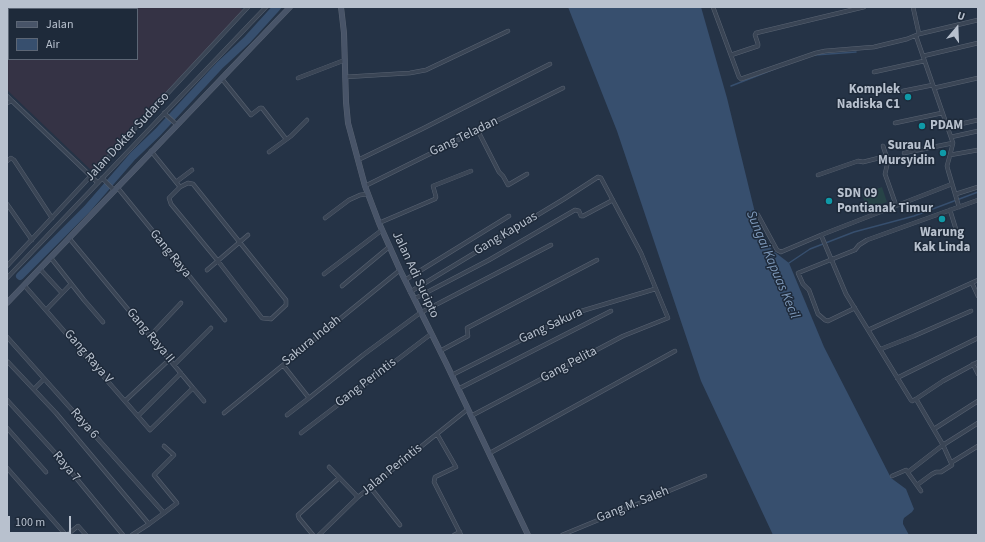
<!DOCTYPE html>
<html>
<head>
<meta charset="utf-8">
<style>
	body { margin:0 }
	#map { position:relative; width:985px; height:542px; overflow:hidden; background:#253346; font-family:"Source Sans 3",sans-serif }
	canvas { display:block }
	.frame { position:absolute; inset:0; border:8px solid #b8c1ce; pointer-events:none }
	.legend { position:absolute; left:8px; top:8px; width:130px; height:52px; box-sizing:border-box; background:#1e2a3a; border:1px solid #5c6675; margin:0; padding:5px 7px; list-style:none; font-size:12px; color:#b8c1ce }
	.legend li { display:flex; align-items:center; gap:8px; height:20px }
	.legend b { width:20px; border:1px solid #5c6675 }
	.north { position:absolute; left:937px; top:8px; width:40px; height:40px; -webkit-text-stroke:3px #1e2a3a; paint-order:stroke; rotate:19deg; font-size:11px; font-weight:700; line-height:16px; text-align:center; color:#b8c1ce }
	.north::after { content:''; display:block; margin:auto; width:14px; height:18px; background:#b8c1ce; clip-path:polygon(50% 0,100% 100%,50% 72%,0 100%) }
	.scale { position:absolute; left:8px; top:516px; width:63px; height:18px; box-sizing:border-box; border:2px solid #b8c1ce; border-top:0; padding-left:5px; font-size:12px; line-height:14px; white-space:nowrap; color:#b8c1ce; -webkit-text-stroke:3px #1e2a3a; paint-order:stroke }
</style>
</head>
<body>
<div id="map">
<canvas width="985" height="542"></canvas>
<div class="frame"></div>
<ul class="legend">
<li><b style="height:5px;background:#485468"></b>Jalan</li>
<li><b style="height:11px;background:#374f6e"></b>Air</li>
</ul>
<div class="north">U</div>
<div class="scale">100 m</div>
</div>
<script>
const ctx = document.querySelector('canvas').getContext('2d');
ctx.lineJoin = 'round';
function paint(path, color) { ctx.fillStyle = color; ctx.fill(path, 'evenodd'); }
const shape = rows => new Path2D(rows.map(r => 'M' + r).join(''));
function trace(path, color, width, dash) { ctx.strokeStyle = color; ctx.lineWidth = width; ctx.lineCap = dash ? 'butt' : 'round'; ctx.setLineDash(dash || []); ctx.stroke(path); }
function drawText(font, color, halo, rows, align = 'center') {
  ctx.font = font + ' "Source Sans 3",sans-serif'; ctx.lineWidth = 3; ctx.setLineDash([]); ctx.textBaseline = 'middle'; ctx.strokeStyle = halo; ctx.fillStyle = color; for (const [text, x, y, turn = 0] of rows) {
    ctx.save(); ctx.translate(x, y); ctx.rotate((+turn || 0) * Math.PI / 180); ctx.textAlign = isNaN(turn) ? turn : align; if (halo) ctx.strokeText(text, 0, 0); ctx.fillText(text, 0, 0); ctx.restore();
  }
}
const medical = shape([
	[7,7,239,7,243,10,92,171,7,90],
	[9,9,137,9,137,59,9,59]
]);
const green = shape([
	[882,187,887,202,867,209,862,194]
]);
const water = shape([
	[568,7,701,7,727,98,758,225,772,250,789,263,824,347,891,478,906,489,914,509,912,512,904,518,903,521,903,524,909,535,773,535,701,381,617,131]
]);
const stream = shape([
	[815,55,856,52],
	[731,86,777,68],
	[789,263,810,249,854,232,914,216,978,192]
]);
const river = shape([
	[20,276,87,209,133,156,158,132,220,65,247,40,277,7]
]);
const street = shape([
	[713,7,739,77,741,79,816,53,825,51,874,47,907,39,919,34],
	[913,7,919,34,978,20],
	[916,36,953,143,950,155,978,150],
	[731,55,758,46,758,44,755,35,756,33,864,7],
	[923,56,978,43],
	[874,72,924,61],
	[345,77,410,73,426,70,508,31],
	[298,78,345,60],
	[222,79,251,115,260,108,262,108,286,139],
	[934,88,978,78],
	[903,91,933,85],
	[7,96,12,101],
	[7,103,12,101,98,183],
	[164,113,177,125],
	[895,123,942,113],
	[947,127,978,120],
	[478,131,499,172,503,176,508,185,527,174],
	[951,137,978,131],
	[883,146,888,161,885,174,896,205],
	[151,151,180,187,188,183,193,184,286,300,286,305,271,319,262,318,218,261,171,204,169,198,180,187],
	[269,152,291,136,307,120],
	[904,153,953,143],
	[950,155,947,166,948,170,959,207],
	[358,160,422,129,550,64],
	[7,161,11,158,14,160,52,218],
	[818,175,858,161,863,162,887,156],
	[102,178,114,190],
	[176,182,192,170],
	[365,186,563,88],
	[117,187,225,320],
	[956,194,978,187],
	[7,204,32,240],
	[950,210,958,236],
	[758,215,777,250,781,252,821,235,952,184],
	[325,218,349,200,360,195,368,194],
	[379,223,435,199,436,197,433,186,471,171],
	[821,235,846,294,911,400,912,401,916,399,943,381,978,362],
	[51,258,84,300,103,322],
	[7,266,248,7],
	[40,269,62,293],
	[207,270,248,235],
	[324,274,382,230],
	[7,278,266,7],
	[405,280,509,216],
	[972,283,978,296],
	[24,285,150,430,193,388,69,238],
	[342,286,389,247],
	[410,292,564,199,598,177,601,178,641,253,668,318,623,336,471,416],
	[414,299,489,260,575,210,579,211,581,216,583,216,613,200],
	[855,308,828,321,825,320,818,314,809,290,803,284,798,273,855,250,859,245,867,240,978,200],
	[46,310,71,284],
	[868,330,978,280],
	[150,336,181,303],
	[7,337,164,513,149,524],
	[881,349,914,336,971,311],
	[440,351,468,336,467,328,597,260],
	[8,362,56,413,149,524,132,535],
	[973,364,978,374],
	[174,365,211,328],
	[283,365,309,398,363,355,420,313,551,245],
	[452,375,575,313,655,289],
	[897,378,978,338],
	[193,388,204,401],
	[34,389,44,379],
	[458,389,611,311],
	[916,399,943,445,952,465,941,472,936,472,932,474,917,485],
	[7,400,58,456,123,535],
	[126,400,170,359],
	[224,413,400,270],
	[139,415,181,373],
	[287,415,309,398],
	[7,428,46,472],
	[934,429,978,401],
	[301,433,431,334],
	[437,434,456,467,435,477,434,482,461,535],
	[490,453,675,351],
	[952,462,978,446],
	[329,467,358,497],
	[7,468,66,535],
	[908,472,943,445,978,423],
	[892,476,906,470,921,491],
	[370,487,400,525],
	[164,513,177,503,154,475,174,455,164,446],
	[7,534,8,535],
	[67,535,78,526,86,535],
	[313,535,299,518,298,515,339,478],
	[319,535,358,497,468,409],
	[454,535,460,532],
	[562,535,705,476]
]);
const secondary = shape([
	[341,7,344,33,346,102,348,123,365,186,379,223,400,270,446,363,528,535],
	[7,303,290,7]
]);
const markers = [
	[908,97,4,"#0f9aa8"],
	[922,126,4,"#0f9aa8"],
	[943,153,4,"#0f9aa8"],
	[829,201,4,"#0f9aa8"],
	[942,219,4,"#0f9aa8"]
];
const poiNames = [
	["Komplek",900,90],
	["Nadiska C1",900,105],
	["PDAM",930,126,"left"],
	["Surau Al",935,146],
	["Mursyidin",935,161],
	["SDN 09",837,194,"left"],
	["Pontianak Timur",837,209,"left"],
	["Warung",942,233,"center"],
	["Kak Linda",942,248,"center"]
];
const streetNames = [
	["Jalan Dokter Sudarso",128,137,-47],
	["Gang Teladan",464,137,-26],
	["Gang Kapuas",506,234,-31],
	["Gang Raya",170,254,51],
	["Jalan Adi Sucipto",415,275,65],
	["Gang Sakura",551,326,-25],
	["Gang Raya II",150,336,50],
	["Sakura Indah",312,341,-39],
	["Gang Raya V",88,357,49],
	["Gang Pelita",569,365,-28],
	["Gang Perintis",366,383,-37],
	["Raya 6",84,424,49],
	["Raya 7",66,467,50],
	["Jalan Perintis",392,470,-39],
	["Gang M. Saleh",633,505,-22]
];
const waterNames = [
	["Sungai Kapuas Kecil",772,265,67]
];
paint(medical, '#353345');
paint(green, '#274347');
paint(water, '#374f6e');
trace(stream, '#374f6e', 1.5);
trace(river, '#374f6e', 8);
trace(street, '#596372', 4.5);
trace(secondary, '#596372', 6);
trace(street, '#3a4555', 3.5);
trace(secondary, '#485468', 5);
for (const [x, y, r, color] of markers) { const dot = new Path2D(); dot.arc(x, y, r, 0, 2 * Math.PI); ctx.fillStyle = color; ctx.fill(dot); trace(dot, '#1e2a3a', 1.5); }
drawText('bold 13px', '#b8c1ce', '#1e2a3a', poiNames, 'right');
drawText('13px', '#b8c1ce', '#1e2a3a', streetNames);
drawText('italic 14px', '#7c97b8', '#1e2a3a', waterNames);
</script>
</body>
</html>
